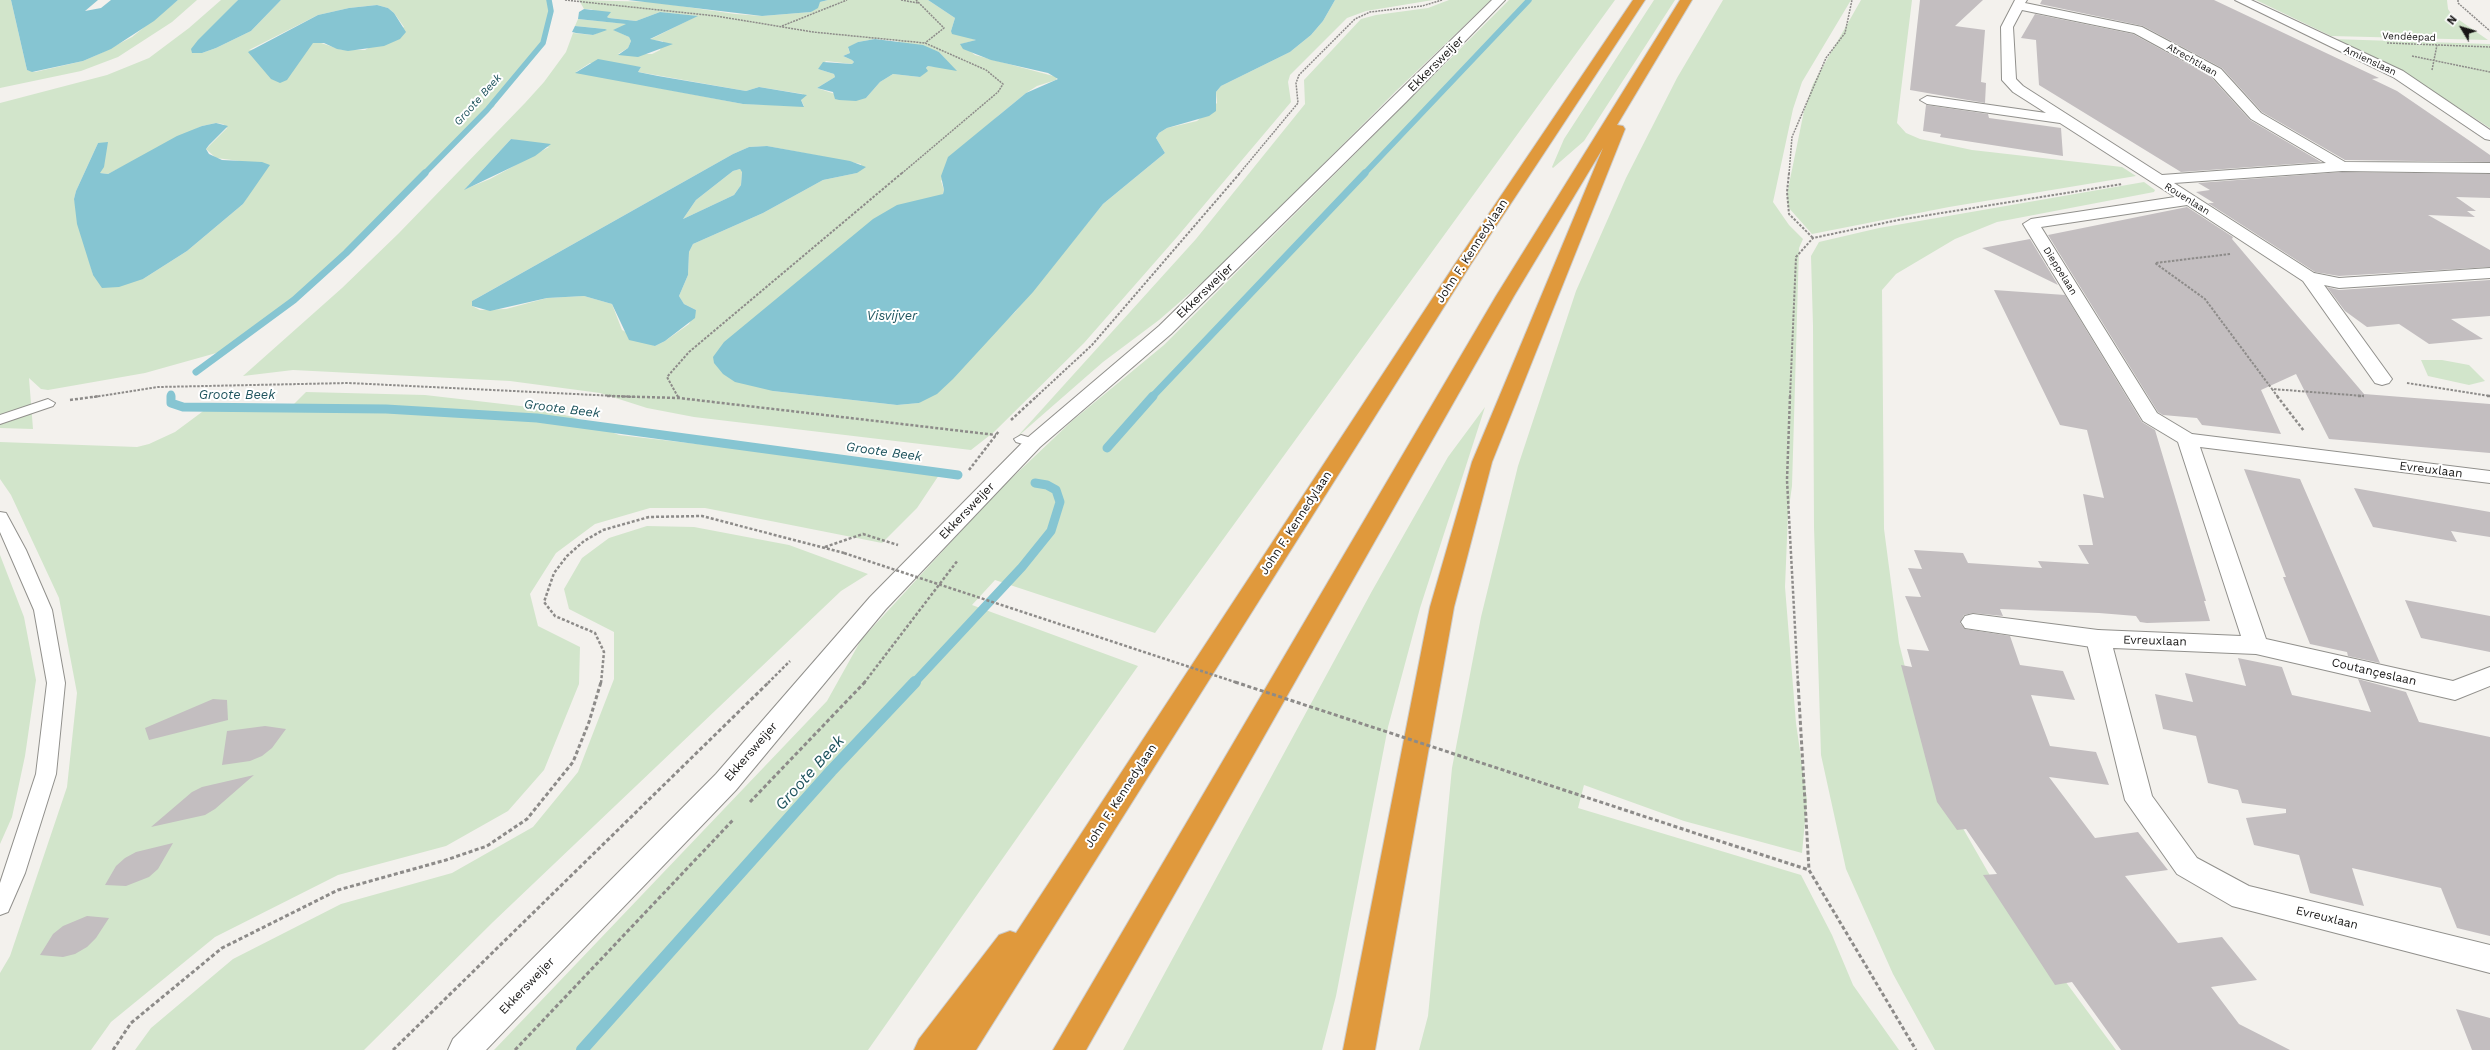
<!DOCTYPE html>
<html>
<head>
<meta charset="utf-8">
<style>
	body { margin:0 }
	#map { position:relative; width:2490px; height:1050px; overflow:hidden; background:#f3f1ed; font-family:"Work Sans",sans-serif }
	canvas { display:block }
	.north { position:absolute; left:2442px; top:8px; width:40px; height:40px; -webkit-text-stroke:3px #fff; paint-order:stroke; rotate:308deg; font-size:11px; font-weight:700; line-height:16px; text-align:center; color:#181716 }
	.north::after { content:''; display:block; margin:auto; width:14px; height:18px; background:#181716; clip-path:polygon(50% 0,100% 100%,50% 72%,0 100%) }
</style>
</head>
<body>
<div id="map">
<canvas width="2490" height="1050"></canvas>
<div class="north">N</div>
</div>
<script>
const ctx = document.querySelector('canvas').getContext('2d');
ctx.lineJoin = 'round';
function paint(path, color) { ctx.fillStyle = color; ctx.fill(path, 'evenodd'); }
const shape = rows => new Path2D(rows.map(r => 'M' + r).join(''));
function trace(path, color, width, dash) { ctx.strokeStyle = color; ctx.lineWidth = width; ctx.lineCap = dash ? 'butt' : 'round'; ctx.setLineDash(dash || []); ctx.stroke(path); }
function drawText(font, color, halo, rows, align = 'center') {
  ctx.font = font + ' "Work Sans",sans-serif'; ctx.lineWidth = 4; ctx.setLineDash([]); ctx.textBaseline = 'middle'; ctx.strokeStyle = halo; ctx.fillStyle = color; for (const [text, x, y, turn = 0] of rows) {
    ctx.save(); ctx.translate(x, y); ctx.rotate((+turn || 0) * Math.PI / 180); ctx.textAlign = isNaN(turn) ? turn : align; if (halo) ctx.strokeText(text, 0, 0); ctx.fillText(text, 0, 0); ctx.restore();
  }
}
const green = shape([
	[0,0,11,0,27,70,35,72,83,61,99,54,132,37,178,0,197,0,172,22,118,57,81,71,0,88],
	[221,0,238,0,192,53,202,53,216,48,251,31,281,0,549,0,551,11,543,43,527,66,496,100,494,107,487,110,346,253,294,300,259,328,227,350,145,373,48,390,41,389,29,378,33,429,0,428,0,103,107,75,149,58,189,28],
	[377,5,388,8,394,13,404,27,365,50,342,50,318,42,249,50,318,15,349,8],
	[216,123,223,124,227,128,206,149,216,158,240,161,252,189,243,204,187,251,143,279,93,275,74,199,76,191,98,143,100,173,108,174,202,126],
	[579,0,653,2,735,14,762,16,811,12,820,2,828,0,928,0,955,18,951,31,976,40,961,44,975,55,1057,77,1056,80,1037,86,1026,93,998,116,941,181,944,190,943,194,934,198,773,391,897,405,919,403,1015,312,1103,204,1165,153,1156,138,1159,133,1167,128,1197,121,1217,103,1216,92,1221,86,1290,52,1311,35,1323,21,1335,0,1433,0,1366,11,1347,18,1290,75,1288,82,1291,102,1177,237,1084,343,994,432,971,450,694,417,647,408,600,393,510,381,293,370,243,376,342,288,398,234,525,103,544,82,566,52,573,33,593,35,605,29,575,26,578,19,628,24,614,30,629,37,631,41,628,48,618,54,652,54,660,50,663,41,649,40,697,16,660,12,636,21,609,18,591,9,584,9],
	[875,39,892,40,939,52,946,60,936,67,928,66,920,77,893,74,880,82,866,98,835,94,817,88,835,77,834,74,818,69,826,61,852,64,854,62,852,60,843,56,850,53,848,48,858,42],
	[590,63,641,67,638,72,644,73,746,91,759,87,803,94,801,100,804,106,743,104,576,72],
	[511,139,549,147,490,179,465,189],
	[767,146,861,164,857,173,823,180,763,213,693,244,689,252,688,275,679,296,684,304,696,310,689,324,665,341,655,346,622,330,612,304,584,296,547,298,506,309,480,310,472,306,472,301,733,154,749,147],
	[1449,0,1491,0,1396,91,1228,260,1159,320,1103,362,1016,438,1196,239,1305,104,1304,80,1361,19,1376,15,1428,8],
	[1509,0,1615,0,1155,633,995,580,972,605,1138,666,868,1050,494,1050,827,701,861,640,997,492,1072,421,1164,345],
	[1654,0,1675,0,1584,141,1553,168,1552,167,1564,139],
	[1723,0,1851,0,1802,82,1793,109,1773,202,1789,225,1803,239,1799,248,1792,486,1788,514,1785,587,1796,723,1807,800,1802,853,1684,821,1584,785,1578,808,1801,875,1832,935,1853,985,1899,1050,1419,1050,1428,1016,1452,768,1481,617,1518,466,1576,291,1626,178,1677,78],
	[1861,0,1912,0,1897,123,1906,133,1920,139,1972,150,2122,167,2136,176,1949,207,1812,234,1788,207,1787,194,1804,111,1813,84],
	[2256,0,2447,0,2448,9,2452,15,2488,40,2331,36],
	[2331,39,2490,44,2490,128,2411,77],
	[740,169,742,171,741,185,734,195,683,219,696,200,733,171],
	[2144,182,2155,190,2154,192,1997,222,1955,239,1896,274,1882,290,1884,529,1899,643,1918,719,1949,804,2000,893,2116,1050,1935,1050,1893,974,1846,869,1821,755,1814,527,1813,326,1811,256,1819,242,1879,228],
	[2421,360,2442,360,2469,365,2485,381,2469,385,2428,376],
	[306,392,425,395,529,407,573,417,619,435,941,472,917,508,882,543,705,508,650,508,595,524,556,553,530,594,538,626,580,647,579,684,544,770,508,811,446,846,338,875,215,937,111,1022,91,1050,0,1050,0,973,10,956,67,787,77,693,59,598,11,495,0,479,0,442,137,447,149,444,175,432,206,409,286,412],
	[1485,407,1420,608,1388,727,1336,996,1322,1050,1123,1050,1372,591,1448,457],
	[647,526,694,527,789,545,868,574,841,591,493,922,364,1050,135,1050,151,1028,233,959,341,904,452,873,533,827,578,772,614,679,614,632,569,609,564,589,582,558,609,538],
	[0,555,24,617,36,680,25,756,12,817,0,844]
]);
const water = shape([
	[11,0,98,0,85,11,101,8,111,0,178,0,154,21,111,49,83,61,32,72,27,70],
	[238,0,281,0,251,31,216,48,202,53,192,53,191,49,198,40],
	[628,0,828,0,820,2,818,8,811,12,762,16],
	[928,0,1335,0,1323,21,1311,35,1290,52,1221,86,1216,92,1216,111,1209,116,1167,128,1159,133,1156,138,1165,153,1103,204,1033,292,953,379,937,394,919,403,897,405,773,391,735,382,723,374,714,363,713,357,724,342,873,219,897,205,943,194,944,190,941,176,948,157,1026,93,1058,79,1048,73,991,60,963,49,960,44,976,40,952,34,951,31,955,18],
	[377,5,388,8,394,13,406,32,400,39,384,46,348,51,337,49,324,43,313,43,287,80,280,83,271,79,248,52,318,15,349,8],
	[584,9,611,12,607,17,609,18,636,21,660,12,698,16,650,39,673,44,638,57,618,55,628,48,631,41,629,37,613,30,626,24,578,19,579,12],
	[575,26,605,29,607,30,593,35,576,33,572,32],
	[875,39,923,45,939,52,957,71,928,66,926,68,928,71,920,77,893,74,880,82,866,98,856,101,839,100,835,99,833,92,817,88,835,77,834,74,818,69,823,62,852,64,854,62,852,60,843,56,850,53,848,47,858,42],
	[598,59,641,67,638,72,658,76,746,91,759,87,807,95,801,100,804,107,743,104,575,73],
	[216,123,228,126,209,145,206,149,209,154,222,160,262,162,270,165,243,204,187,251,143,279,119,287,102,288,93,275,77,224,74,199,76,191,98,143,108,142,104,167,100,173,108,174,177,136,202,126],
	[511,139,551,144,535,156,464,190],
	[767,146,850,161,866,167,857,173,823,180,763,213,693,244,689,252,688,275,679,296,684,304,696,310,695,318,665,341,655,346,629,340,612,304,584,296,547,298,490,311,472,306,472,301,481,296,733,154,749,147],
	[740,169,742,172,741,185,734,195,683,219,696,200,733,171]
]);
const streamFar3 = shape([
	[424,174,487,110,543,43,551,11,549,0],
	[1364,174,1529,0]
]);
const streamFar2 = shape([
	[196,372,294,300,346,253,425,173],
	[171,394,171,397],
	[1152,397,1365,173]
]);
const streamFar1 = shape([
	[171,396,171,403,183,407,386,409,537,418,958,475],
	[1107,448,1153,396],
	[914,683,1022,567,1051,531,1060,502,1056,490,1047,485,1035,483]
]);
const stream = shape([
	[582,1050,831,771,915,682]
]);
const building = shape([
	[1920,0,1983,0,1955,26,1985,30,1981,82,1986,83,1985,103,1910,90],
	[2042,0,2214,0,2379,78,2372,79,2397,91,2467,139,2490,155,2490,162,2345,160,2262,112,2222,68,2143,26,2040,4],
	[2035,14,2133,34,2210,76,2250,120,2321,162,2181,172,2039,85,2036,40,2021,38],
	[1926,105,1988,114,1989,118,2061,128,2063,156,1940,137,1941,134,1923,131],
	[2342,172,2490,174,2490,198,2456,197,2476,211,2467,211,2475,217,2428,215,2490,250,2490,267,2339,276,2315,272,2208,203,2214,203,2196,192,2210,190,2198,183],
	[2187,207,2233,237,2232,239,2364,394,2490,404,2490,453,2329,439,2296,374,2261,390,2281,434,2202,425,2197,418,2163,415,2158,412,2048,235],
	[2030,239,2058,285,1982,248],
	[2490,280,2490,316,2451,319,2483,339,2429,344,2399,324,2367,327,2345,311,2327,287,2339,290],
	[1994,290,2065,295,2142,422,2155,430,2206,601,2204,601,2210,621,2147,623,2140,622,2136,616,2099,613,2000,609,2003,616,1973,613,1964,615,1960,623,1965,629,2010,636,2020,665,2063,671,2075,700,2031,695,2050,746,2096,752,2109,785,2049,777,2095,838,2138,832,2168,870,2125,876,2178,943,2222,937,2257,980,2211,987,2239,1024,2290,1050,2121,1050,2072,982,2055,985,1983,875,1997,874,1966,829,1957,830,1937,802,1901,665,1912,667,1907,649,1929,651,1905,596,1921,597,1908,568,1922,569,1914,550,1963,553,1968,563,2042,568,2038,561,2089,564,2078,545,2093,545,2083,494,2104,498,2087,430,2060,425],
	[2244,469,2300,479,2380,663,2348,656,2347,652,2310,644,2283,577,2286,577],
	[2354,488,2490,512,2490,537,2451,531,2457,542,2373,527],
	[2405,600,2490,616,2490,652,2421,638],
	[2238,658,2282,667,2292,695,2371,712,2358,679,2406,692,2419,722,2490,737,2490,936,2457,928,2441,888,2352,868,2364,906,2310,893,2299,855,2254,845,2246,818,2286,813,2286,809,2242,803,2238,790,2208,783,2196,736,2163,729,2155,694,2193,702,2185,673,2246,686],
	[213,699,227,700,228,720,149,740,145,728],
	[265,726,286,729,272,748,262,756,250,761,222,765,227,731],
	[254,775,215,809,205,815,151,827,192,792,202,787],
	[173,843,158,869,149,877,126,886,105,885,116,866,125,858,136,852],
	[87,916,109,918,96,938,87,947,75,954,63,957,40,955,53,934,63,926],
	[2456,1009,2490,1018,2490,1050,2472,1050]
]);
const pathFar3 = shape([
	[565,0,716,16,813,32,925,43,986,70,1003,84,998,92,901,174],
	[901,0,918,3],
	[916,0,944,28,925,43],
	[2458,0,2458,3,2490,31],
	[782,26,847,0],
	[2387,43,2490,47],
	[2412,56,2490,72],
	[2432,70,2437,45],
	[1239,174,1298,103,1296,83,1299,75,1355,19,1370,12,1422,6,1442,0],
	[1789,174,1792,137,1826,58,1845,33,1852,0]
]);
const pathFar2 = shape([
	[1789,173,1787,192,1789,214,1813,238],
	[2230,254,2155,263,2205,299,2272,389],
	[2407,383,2490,396],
	[94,397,158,387,349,383,636,397],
	[678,397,667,377,689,352,902,173],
	[1036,397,1092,345,1240,173],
	[1790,397,1796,257,1813,238,1898,220,2122,184],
	[2278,397,2272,389,2364,396]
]);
const pathFar1 = shape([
	[607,396,679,398,996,435],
	[678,396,679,398],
	[1790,396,1787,480,1798,683],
	[2277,396,2304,431],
	[2358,396,2364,396],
	[2487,396,2490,396],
	[70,400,100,396],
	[1011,420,1037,396],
	[969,470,999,431],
	[825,547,863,534,898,545],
	[601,683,604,652,595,633,555,616,544,602,554,573,567,556,584,541,603,530,649,517,702,516,844,553],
	[768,683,790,661],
	[864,683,958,560]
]);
const path = shape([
	[1798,682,1809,870,1916,1050],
	[750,802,865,682],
	[1704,836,1809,870],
	[113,1050,131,1023,222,948,338,890,446,860,487,846,527,819,573,762,589,722,601,682],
	[393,1050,769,682],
	[515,1050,733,820]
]);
const service = shape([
	[48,399,55,403,53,406,0,424,0,415,48,399],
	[1021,435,1038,440,1040,443,1033,447,1016,442,1014,439,1021,435],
	[0,512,6,513,26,550,52,610,65,683,56,774,25,873,8,912,0,915,0,883,36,774,47,683,34,610,0,532,0,512]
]);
const pedestrian = shape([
	[1973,614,2098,630,2107,633,2110,639,2107,645,2098,648,1965,628,1961,622,1965,616,1973,614]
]);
const minor = shape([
	[1492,0,1505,0,1406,102,1171,334,1040,447,886,609,736,790,486,1050,448,1050,453,1039,716,774,870,597,1026,439,1159,326,1492,0],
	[2015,0,2027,0,2025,3,2142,27,2221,69,2261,113,2345,162,2490,163,2490,173,2342,171,2174,183,2314,273,2339,278,2490,268,2490,278,2339,288,2324,285,2392,379,2389,383,2382,385,2375,383,2303,281,2187,205,2041,227,2157,413,2192,434,2490,471,2490,483,2200,447,2266,639,2453,681,2490,667,2490,686,2455,700,2256,654,2113,648,2152,796,2197,858,2249,886,2490,945,2490,973,2232,906,2177,874,2125,800,2086,639,2089,633,2098,630,2241,636,2178,442,2143,421,2023,224,2031,219,2175,197,2060,123,1927,104,1920,100,1927,96,2046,113,2013,92,2002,80,2001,27,2015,0],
	[2022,10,2134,33,2211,75,2251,119,2326,163,2162,175,2023,86,2016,79,2013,27,2022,10],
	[2235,0,2251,0,2403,71,2490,130,2490,140,2485,139,2393,77,2235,0]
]);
const motorway = shape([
	[1633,0,1645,0,1471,264,976,1050,914,1050,919,1039,999,935,1010,931,1016,933,1455,264,1633,0],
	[1680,0,1692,0,1617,125,1623,126,1625,129,1492,462,1454,607,1375,1050,1343,1050,1430,607,1472,462,1603,148,1514,296,1086,1050,1053,1050,1496,296,1680,0]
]);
const pathBridgeFar1 = shape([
	[844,553,1238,683]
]);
const pathBridge = shape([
	[1235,682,1704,836]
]);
const farStreetnames = [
	["Vendéepad",2409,37,2],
	["Atrechtlaan",2192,60,30],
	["Amienslaan",2370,61,25],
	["Rouenlaan",2187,199,32],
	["Dieppelaan",2060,271,58]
];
const farWaternames = [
	["Groote Beek",478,100,-48]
];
const streetNames = [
	["Ekkersweijer",1436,64,-45],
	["John F. Kennedylaan",1472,251,-57],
	["Ekkersweijer",1205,291,-44],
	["Evreuxlaan",2431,470,7],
	["Ekkersweijer",967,511,-46],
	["John F. Kennedylaan",1296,523,-57],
	["Evreuxlaan",2155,641,2],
	["Coutançeslaan",2374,672,13],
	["Ekkersweijer",751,752,-49],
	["John F. Kennedylaan",1121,796,-57],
	["Evreuxlaan",2327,918,14],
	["Ekkersweijer",527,986,-46]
];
const waterNames = [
	["Visvijver",892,316],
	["Groote Beek",237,395],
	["Groote Beek",562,409,7],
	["Groote Beek",884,452,8]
];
const nearWaternames = [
	["Groote Beek",810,773,-48]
];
paint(green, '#d2e5cb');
paint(water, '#86c5d2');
trace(streamFar3, '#86c5d2', 5.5);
trace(streamFar2, '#86c5d2', 7);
trace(streamFar1, '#86c5d2', 9);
trace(stream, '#86c5d2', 12);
paint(building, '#c3bec0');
trace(service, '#91908c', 2);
trace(pedestrian, '#91908c', 2);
trace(minor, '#91908c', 2);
trace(motorway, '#ccc', 2);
trace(pathFar3, '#8d8b89', 1.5, [2, 1]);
trace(pathFar2, '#8d8b89', 2, [2.5, 1.5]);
trace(pathFar1, '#8d8b89', 2.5, [3, 2]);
trace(path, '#8d8b89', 3, [4, 2.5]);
paint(service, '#fff');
paint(pedestrian, '#fff');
paint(minor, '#fff');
paint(motorway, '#e0993c');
trace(pathBridgeFar1, '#8d8b89', 2.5, [3, 2]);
trace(pathBridge, '#8d8b89', 3, [4, 2.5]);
drawText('10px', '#181716', '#fff', farStreetnames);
drawText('italic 11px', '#1f545e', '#fff', farWaternames);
drawText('12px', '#181716', '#fff', streetNames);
drawText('italic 13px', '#1f545e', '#fff', waterNames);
drawText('italic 16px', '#1f545e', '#fff', nearWaternames);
</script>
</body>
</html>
